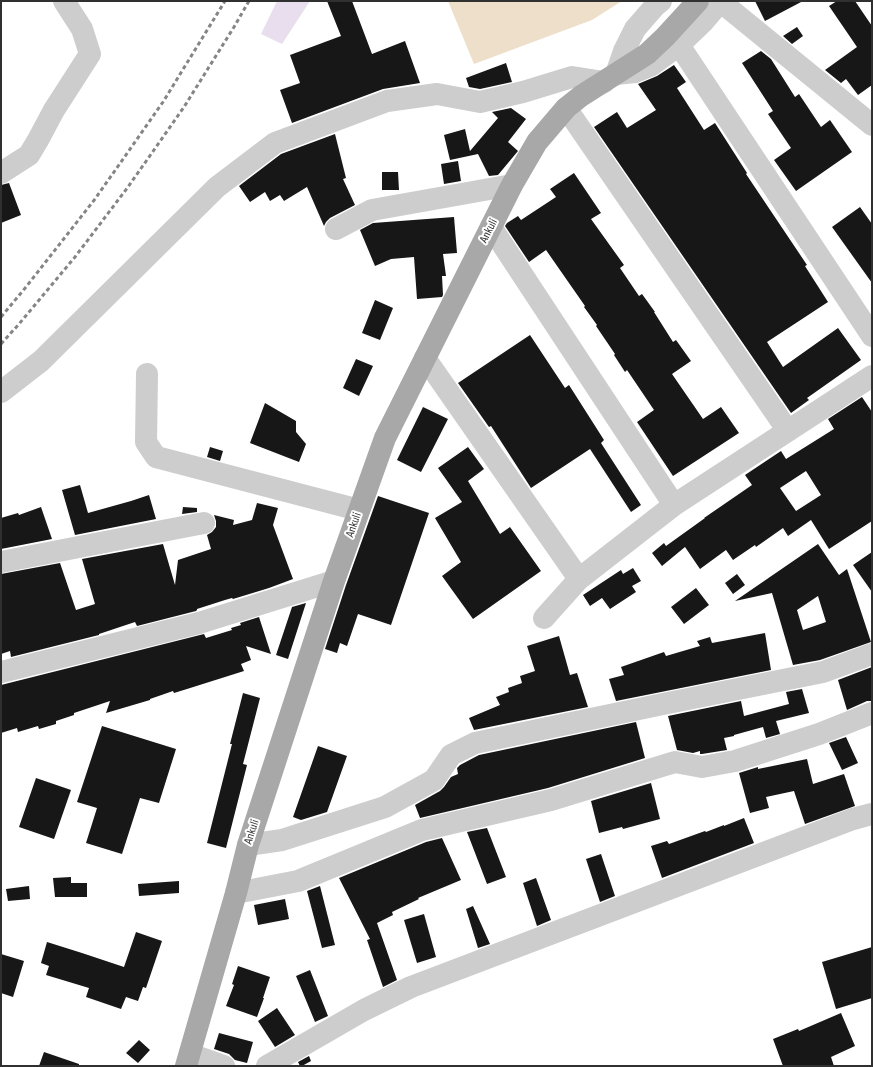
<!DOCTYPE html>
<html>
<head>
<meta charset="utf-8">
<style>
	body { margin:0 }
	#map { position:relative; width:873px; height:1067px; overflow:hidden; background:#fff; font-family:"Sofia Sans Condensed",sans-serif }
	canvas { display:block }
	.frame { position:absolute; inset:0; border:2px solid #303030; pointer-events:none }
</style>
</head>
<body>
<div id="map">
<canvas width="873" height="1067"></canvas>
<div class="frame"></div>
</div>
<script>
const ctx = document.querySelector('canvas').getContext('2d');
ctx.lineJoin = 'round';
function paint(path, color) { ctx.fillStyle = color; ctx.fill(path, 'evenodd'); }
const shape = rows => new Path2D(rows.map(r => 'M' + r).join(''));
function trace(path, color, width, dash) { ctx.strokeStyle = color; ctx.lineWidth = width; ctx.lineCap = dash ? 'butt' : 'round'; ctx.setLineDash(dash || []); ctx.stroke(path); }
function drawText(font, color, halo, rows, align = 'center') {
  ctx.font = font + ' "Sofia Sans Condensed",sans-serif'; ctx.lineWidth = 4; ctx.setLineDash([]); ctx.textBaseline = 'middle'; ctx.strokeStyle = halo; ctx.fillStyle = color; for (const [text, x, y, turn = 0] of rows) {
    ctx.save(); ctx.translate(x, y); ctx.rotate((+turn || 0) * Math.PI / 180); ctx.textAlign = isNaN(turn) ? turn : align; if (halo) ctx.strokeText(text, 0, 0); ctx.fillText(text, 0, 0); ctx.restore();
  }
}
const green = shape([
	[277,1,310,1,282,44,261,34]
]);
const water = shape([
	[448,1,622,1,592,20,474,64]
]);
const building = shape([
	[327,1,352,1,372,54,405,41,420,83,383,89,292,123,280,90,300,83,290,55,341,36],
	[755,1,803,1,765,21],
	[837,1,855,1,872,26,872,85,858,95,846,79,841,83,825,70,857,47,829,6],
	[797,27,803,36,792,44,783,36],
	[761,51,771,59,795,97,799,94,821,127,830,120,852,152,796,191,774,160,791,148,768,114,773,111,742,63],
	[506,63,512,82,480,89,469,87,466,78],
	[674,65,686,82,677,88,704,130,715,123,747,173,746,174,807,265,805,266,828,302,767,342,783,367,838,328,861,360,807,398,809,400,791,413,594,127,617,112,627,128,656,110,638,84,657,76],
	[511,108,526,119,508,142,518,151,498,175,489,176,478,154,450,160,444,135,465,129,470,151,498,118,492,112],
	[335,134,346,178,343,179,355,205,330,218,326,222,324,226,307,187,284,201,280,195,270,201,265,192,250,202,239,186,281,154],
	[458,161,461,181,444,184,441,164],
	[382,172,398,172,399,190,382,190],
	[574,173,601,213,591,219,624,265,620,268,639,296,642,294,655,312,654,312,673,342,676,340,691,361,672,374,703,419,721,407,739,433,673,476,637,422,654,410,627,370,625,372,614,355,615,354,596,326,597,325,584,307,585,306,546,250,529,262,505,226,507,223,518,216,521,220,556,197,550,189],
	[9,183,21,215,1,223,1,185],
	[860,207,872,224,872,283,832,227],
	[454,217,457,253,443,254,446,276,442,276,443,295,442,297,417,299,414,257,391,259,375,266,360,230,373,223],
	[375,300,393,308,380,340,362,333],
	[530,335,565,388,569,385,604,440,601,443,641,505,631,512,590,449,531,488,491,426,489,427,458,383],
	[356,359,373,366,359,396,343,388],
	[862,397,872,412,872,521,829,549,811,520,788,536,783,528,756,547,755,545,733,560,726,550,700,569,685,547,662,566,652,553,664,543,666,546,705,518,704,518,752,485,745,475,781,451,786,459,834,429,828,419],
	[806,471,821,495,796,511,780,488],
	[265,403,296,421,296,432,306,444,299,462,250,443],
	[423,407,448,419,421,472,397,460],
	[210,447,223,451,220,461,207,457],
	[468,447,484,469,468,481,500,534,510,527,541,571,473,619,442,576,461,562,435,518,462,502,438,468],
	[80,485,88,513,131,501,149,495,156,519,75,535,62,490],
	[378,496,429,513,391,625,358,614,347,646,340,643,337,653,325,649,346,585],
	[257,503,278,508,273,525,293,579,269,588,233,599,232,598,225,600,197,609,197,610,196,611,137,626,135,622,99,634,99,635,11,657,10,651,1,654,1,574,60,563,76,610,95,604,82,559,163,544,175,585,178,560,211,549,207,535,212,532,216,527,216,521,214,515,234,520,233,525,252,520],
	[41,507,52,539,1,549,1,518,18,513,19,515],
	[183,507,197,508,197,512,182,514],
	[818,544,839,575,847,569,871,642,820,660,793,665,772,593,735,601],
	[818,596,826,622,803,630,797,610],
	[872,552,872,592,853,565],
	[633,568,641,581,632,586,636,592,610,609,602,598,590,606,583,595,621,570,623,574],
	[737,574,745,585,733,594,725,583],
	[696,588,709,605,684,624,671,607],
	[306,603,288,659,276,655,292,607],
	[259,617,271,654,246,646,251,660,241,664,244,671,187,689,174,693,173,691,150,699,150,700,106,713,110,701,74,713,74,715,56,721,56,724,39,729,38,726,18,732,17,728,1,733,1,685,204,634,206,638,232,630,231,628,241,625,240,623],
	[765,633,771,670,616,701,609,679,624,675,621,667,664,652,666,656,700,646,697,641,710,637,712,643],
	[559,636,570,675,577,673,588,707,474,730,469,718,500,705,496,697,509,692,508,688,522,683,520,676,535,671,527,646],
	[872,667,872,701,867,701,847,710,838,680],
	[802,689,809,713,776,721,780,734,766,738,763,727,734,735,734,736,724,738,727,750,702,754,700,754,700,751,693,753,677,750,668,716,741,701,744,716,789,704,786,692],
	[243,693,260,698,243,764,247,765,226,848,207,843,232,744,230,744],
	[636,722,645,758,548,788,420,818,415,805,440,791,444,787,451,777,458,774,457,768,460,765,479,755],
	[102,726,176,749,159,803,140,798,122,854,86,843,97,808,77,802],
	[846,737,858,763,842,770,829,743],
	[318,746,347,756,327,812,301,820,293,817],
	[807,759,813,784,844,774,855,806,805,824,794,791,766,797,769,808,750,813,739,773,758,767,758,769],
	[36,778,71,790,54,839,19,827],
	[651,783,660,819,623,829,622,827,599,833,591,801],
	[744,818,754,843,662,878,651,846,667,841,669,844,705,831,706,832,724,825,724,826],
	[487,828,506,877,487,884,467,832],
	[442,838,461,880,418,898,419,899,392,912,393,915,377,923,397,980,383,987,367,940,370,939,339,878,426,842],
	[601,854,615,896,600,902,586,859],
	[71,877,71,883,87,883,87,897,55,897,53,878],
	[536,878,551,920,537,926,523,883],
	[179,881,179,893,139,896,138,884],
	[29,886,30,899,8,901,6,889],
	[320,886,335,945,322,948,307,891],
	[285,899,289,919,258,925,254,905],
	[473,906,490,944,478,948,466,909],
	[424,914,436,957,417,963,404,920],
	[136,932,162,941,146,988,143,987,138,1001,126,997,121,1009,86,997,89,988,46,975,49,966,41,963,47,942,82,953,124,967],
	[872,947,872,998,836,1009,822,962],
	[1,954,24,961,13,997,1,993],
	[238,966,270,977,263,998,264,998,257,1017,226,1006,234,985,232,984],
	[310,970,328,1016,315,1022,296,976],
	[277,1008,295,1035,275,1047,258,1021],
	[841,1013,855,1046,831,1057,834,1066,783,1066,773,1039,798,1029,799,1031],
	[219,1033,253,1042,247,1063,235,1060,229,1054,214,1049],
	[139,1040,150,1050,138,1063,126,1053],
	[44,1052,79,1064,79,1066,39,1066],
	[309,1056,311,1061,302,1066,300,1066,298,1062]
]);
const minor = shape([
	[661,1,655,6,635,29,624,51,616,74,635,72,652,65,679,45,704,21,721,1],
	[721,2,872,125],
	[679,45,872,336],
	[566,108,788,431],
	[1,173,29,155,38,140,54,110,90,54,82,29,64,1],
	[491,227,674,505],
	[336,229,372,210,512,185],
	[425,358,579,579],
	[147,374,146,442,156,457,359,510],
	[1,392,41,361,217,187,275,143,387,101,437,94,480,102,523,92,572,77,604,82],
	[1,562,204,523],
	[544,618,579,579,674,505,872,376],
	[1,672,199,623,334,581],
	[248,845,282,840,385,807,434,780,451,755,475,743,663,704,823,672,872,654],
	[236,893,298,881,422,830,551,800,675,762,702,767,735,761,819,734,872,713],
	[190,1054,224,1066],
	[267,1066,364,1010,411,987,853,819,872,814]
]);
const major = shape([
	[186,1066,236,893,248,845,334,581,385,438,512,185,537,142,566,108,581,96,647,54,665,37,698,1]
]);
const rail = shape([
	[1,317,26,287,95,199,163,102,225,1],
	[1,344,19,324,75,257,128,187,184,107,234,27,249,1]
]);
const streetNames = [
	["Ankuli",489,231,-63],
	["Ankuli",354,525,-71],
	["Ankuli",252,832,-72]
];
paint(green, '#e8deee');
paint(water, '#eedfca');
paint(building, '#171717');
trace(minor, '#cdcdcd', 22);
trace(major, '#a8a8a8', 22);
trace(rail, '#858585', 3, [4, 3]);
drawText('12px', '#303030', '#fff', streetNames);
</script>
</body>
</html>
